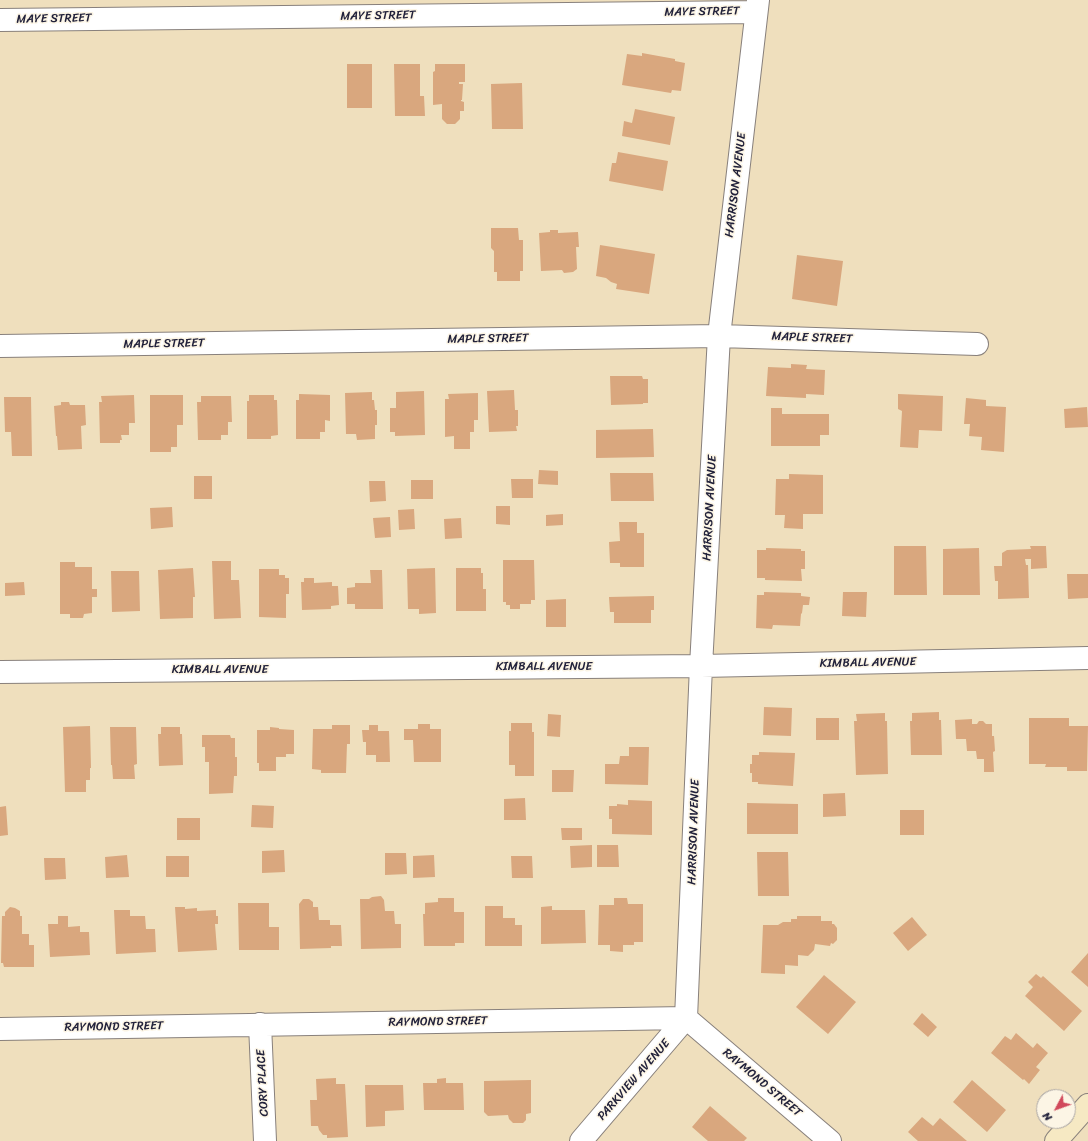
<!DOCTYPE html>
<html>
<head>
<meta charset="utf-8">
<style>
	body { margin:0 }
	#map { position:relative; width:1088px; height:1141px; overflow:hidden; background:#efdfbd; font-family:Sriracha,sans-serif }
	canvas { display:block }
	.north { position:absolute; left:1036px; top:1089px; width:40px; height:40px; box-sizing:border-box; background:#fcf5e5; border:1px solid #a5a1a1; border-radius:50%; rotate:229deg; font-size:11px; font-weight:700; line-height:16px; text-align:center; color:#22223b }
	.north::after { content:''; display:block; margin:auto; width:14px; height:18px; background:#d1495b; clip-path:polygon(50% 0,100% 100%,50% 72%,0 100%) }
</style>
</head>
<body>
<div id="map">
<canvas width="1088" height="1141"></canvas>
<div class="north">N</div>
</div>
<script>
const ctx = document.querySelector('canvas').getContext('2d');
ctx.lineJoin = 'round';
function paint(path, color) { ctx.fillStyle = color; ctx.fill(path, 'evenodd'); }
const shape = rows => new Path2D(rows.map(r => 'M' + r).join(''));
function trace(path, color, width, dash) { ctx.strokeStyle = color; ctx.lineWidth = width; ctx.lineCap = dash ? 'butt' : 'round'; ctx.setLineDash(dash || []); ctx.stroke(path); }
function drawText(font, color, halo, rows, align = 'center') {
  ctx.font = font + ' Sriracha,sans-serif'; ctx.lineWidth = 3; ctx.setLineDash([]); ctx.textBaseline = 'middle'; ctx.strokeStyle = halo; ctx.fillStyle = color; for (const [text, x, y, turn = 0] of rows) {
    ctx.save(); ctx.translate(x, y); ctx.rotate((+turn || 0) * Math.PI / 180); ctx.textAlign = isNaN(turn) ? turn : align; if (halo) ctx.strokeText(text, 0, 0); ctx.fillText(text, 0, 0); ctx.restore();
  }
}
const building = shape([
	[642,53,675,59,675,61,685,63,681,91,672,90,671,93,622,85,627,54,642,56],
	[347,64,372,64,372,108,347,108],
	[394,64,420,64,420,96,424,96,425,116,395,116],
	[435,64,465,64,465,82,459,82,459,84,463,84,462,100,461,100,461,101,464,102,464,111,460,111,460,119,455,124,447,124,442,119,442,104,433,105,433,72,435,71],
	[522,83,523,129,492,129,491,84],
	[635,109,675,117,670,145,622,136,624,121,632,123],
	[618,152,668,161,663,191,609,181,612,163,616,163],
	[491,228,518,228,519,240,523,240,523,271,520,271,520,281,497,281,497,272,494,272,494,251,491,248],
	[550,230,558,230,558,233,578,232,579,247,576,247,577,269,573,272,564,273,562,270,541,271,539,233,550,232],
	[600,245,655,254,649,294,616,289,617,284,611,282,606,278,596,276],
	[797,255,843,261,837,306,792,299],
	[791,364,807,365,806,369,825,370,824,395,806,394,806,398,766,396,768,367,791,368],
	[610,376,642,376,643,379,648,379,648,403,643,403,643,404,611,405],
	[514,390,515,410,518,410,518,426,516,426,517,431,489,432,487,391],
	[424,391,425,435,395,436,395,432,390,432,390,408,396,408,396,392],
	[372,392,372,400,374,400,375,410,377,410,377,425,375,425,375,439,357,440,356,434,346,434,345,393],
	[478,393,478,420,474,420,474,432,470,432,470,449,454,449,454,436,445,437,445,399,449,399,448,394],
	[299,394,330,395,330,421,325,420,325,432,320,432,320,439,296,439,296,400,299,400],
	[898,394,943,396,942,431,919,430,918,448,900,447,902,411,898,409],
	[134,395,135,423,129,423,129,435,121,435,122,440,120,440,120,443,100,443,99,402,102,402,101,396],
	[150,395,183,395,183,425,177,425,177,447,171,447,171,452,150,452],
	[249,395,274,395,274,400,277,400,278,435,271,436,271,439,247,439,247,401,249,401],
	[201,396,231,396,232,422,228,422,228,435,221,435,221,440,198,440,197,402,201,402],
	[4,397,31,397,32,456,12,456,11,432,5,432],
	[966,398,986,400,986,406,1006,407,1004,452,981,450,982,437,969,436,970,424,964,424],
	[61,402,69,402,70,405,85,405,86,425,81,426,82,449,58,450,57,436,56,436,54,406,61,405],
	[1087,407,1088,427,1065,428,1064,409],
	[771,408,782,408,782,414,829,414,829,435,820,435,820,446,771,446],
	[653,429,654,457,596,458,596,430],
	[539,470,558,471,558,485,538,484],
	[610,473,653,473,654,501,611,501],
	[789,474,823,475,823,514,803,514,803,529,784,528,785,515,775,515,776,479,789,479],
	[194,476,212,476,212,499,194,499],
	[511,479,533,479,533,498,512,498],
	[411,480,433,480,433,499,411,499],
	[369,481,385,481,386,501,370,502],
	[496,506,510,506,510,525,496,524],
	[172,507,173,527,151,529,150,508],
	[414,509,415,529,399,530,398,510],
	[563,514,563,525,546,526,546,515],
	[390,517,391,537,375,538,373,518],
	[461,518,462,538,445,539,444,519],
	[619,522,637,522,637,533,644,533,644,567,620,567,620,563,610,563,609,542,620,541],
	[894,546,926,546,927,595,894,595],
	[1030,546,1046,546,1047,568,1031,569,1031,559,1025,559,1026,565,1028,565,1029,598,998,599,998,581,995,581,994,566,1002,566,1002,553,1007,550,1031,549],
	[766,548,801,549,801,551,805,551,805,569,801,569,802,581,765,580,765,578,757,578,757,550,766,550],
	[979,548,980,595,943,595,943,549],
	[503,560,534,560,535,600,531,600,531,604,520,604,520,609,510,609,510,605,506,605,506,602,503,602],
	[212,561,231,561,231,580,239,580,241,618,214,619],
	[60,562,75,562,75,567,92,567,92,589,97,589,97,597,92,597,92,613,84,614,83,618,70,618,70,614,60,614],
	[193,568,195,597,193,597,193,618,160,619,158,570],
	[435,568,436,613,419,614,419,609,408,609,407,569],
	[456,568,481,568,481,573,483,573,483,589,486,589,486,611,456,611],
	[259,569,279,569,279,575,285,575,285,578,289,578,289,594,286,594,286,618,259,617],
	[370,570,382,570,383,609,355,609,355,604,347,604,347,588,355,587,355,583,371,583],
	[111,571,139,571,140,611,112,612],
	[1067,574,1088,574,1088,598,1068,599],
	[304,578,314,578,314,583,332,582,332,586,338,586,339,605,331,606,331,609,302,610,301,582,304,582],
	[24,582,25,595,5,596,5,583],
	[764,592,801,593,801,596,810,597,809,605,803,605,802,613,801,614,800,626,773,625,772,629,756,628,757,595,764,595],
	[843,592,867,592,866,617,842,616],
	[654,596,654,610,651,610,651,623,614,623,614,612,610,612,609,597],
	[566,599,566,627,546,627,546,600],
	[764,707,792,708,791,736,763,735],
	[939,712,939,720,941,720,942,755,911,755,910,721,912,721,912,713],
	[885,713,885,721,887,721,888,774,856,775,854,721,857,721,856,714],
	[548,714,561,715,560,737,547,736],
	[816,718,839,718,839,740,816,740],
	[1029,718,1069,718,1069,726,1088,726,1087,771,1067,771,1067,767,1045,767,1046,764,1029,764],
	[972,719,972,724,977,724,979,721,983,721,986,724,992,724,992,736,994,736,995,751,993,752,994,772,984,772,984,759,977,759,976,751,967,751,966,739,956,739,955,720],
	[511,723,532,723,532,732,534,732,534,776,515,776,515,765,509,765,509,731,511,731],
	[418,724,430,724,430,729,441,729,441,762,414,762,413,740,404,740,404,729,418,729],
	[332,725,350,725,350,744,347,744,346,773,321,773,321,770,312,769,313,729,332,729],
	[369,725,378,725,378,731,389,731,390,762,376,762,376,755,366,755,366,742,363,742,362,730,369,730],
	[90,726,91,768,90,768,90,780,86,780,86,792,65,792,63,727],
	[110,727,136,727,137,764,134,765,135,779,113,779,112,765,111,765],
	[161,727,180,727,180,734,182,734,183,765,159,766,158,734,161,734],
	[270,727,279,728,279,729,294,730,294,754,286,754,286,757,276,757,276,771,259,771,259,763,257,763,257,730,270,730],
	[202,735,230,735,231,738,235,738,235,757,237,757,237,776,234,776,233,793,209,794,209,762,205,762,205,747,202,747],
	[629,747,649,747,648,785,605,784,605,764,619,764,620,756,629,756],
	[759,752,795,753,793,786,758,784,758,782,752,782,752,773,750,773,750,764,752,764,752,755,759,755],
	[552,770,574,770,573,792,552,792],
	[845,793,846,816,823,817,823,794],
	[525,798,526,820,504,820,504,799],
	[628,800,652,801,652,835,612,834,612,819,609,819,609,806,617,806,617,804,628,805],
	[747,803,798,804,798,834,747,834],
	[252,805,274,806,273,828,251,827],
	[6,806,8,835,0,836,0,807],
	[900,810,924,810,924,835,900,835],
	[177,818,200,818,200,840,177,840],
	[561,828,582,828,582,840,562,840],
	[592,845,592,867,571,868,570,846],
	[597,845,618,845,619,867,597,867],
	[284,850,285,872,262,873,262,851],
	[757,852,788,852,789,896,758,896],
	[385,853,406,853,407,874,385,875],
	[127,855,129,877,106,878,105,857],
	[434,855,435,877,413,878,413,856],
	[166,856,189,856,189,877,166,877],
	[511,856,532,856,533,878,512,878],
	[44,858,65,858,66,879,45,880],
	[381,896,384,900,385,911,394,911,395,924,401,924,401,948,361,949,360,899,369,899,372,897],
	[438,898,454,898,454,912,464,912,464,943,455,943,455,946,424,946,423,914,425,914,425,903,438,902],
	[614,898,627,898,628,904,643,904,643,942,634,942,634,945,623,945,623,952,610,951,610,945,598,945,599,905,614,905],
	[303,899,309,899,313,902,313,907,318,907,319,920,330,920,330,925,341,925,342,946,331,946,331,948,300,949,299,904],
	[238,903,269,903,269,927,279,927,279,950,239,950],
	[485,906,503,906,503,918,515,918,515,925,522,925,522,946,485,946],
	[552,906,552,910,585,910,586,943,541,944,541,907],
	[10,907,15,908,20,911,20,916,22,916,22,934,29,934,29,945,34,945,34,967,4,967,3,963,1,963,2,916,5,916,5,912],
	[175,907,185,907,185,909,197,908,197,911,216,910,216,916,218,916,218,924,215,924,217,950,178,952],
	[114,910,130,910,130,916,145,916,146,929,155,929,156,952,116,954],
	[58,916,68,916,68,927,80,926,80,932,89,932,90,955,50,957,48,924,58,924],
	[797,916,821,916,821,921,832,921,832,924,834,924,837,928,837,940,833,944,831,943,830,946,815,944,814,950,808,956,798,955,798,966,785,965,785,974,761,973,763,925,778,925,783,922,791,922,791,919,797,919],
	[912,917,927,935,908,951,893,933],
	[1088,953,1088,987,1071,972],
	[1036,974,1041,978,1043,976,1082,1011,1064,1031,1025,996,1033,987,1028,982],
	[824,975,856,1002,828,1034,796,1007],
	[922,1013,937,1027,928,1037,913,1024],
	[1016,1033,1033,1048,1037,1043,1048,1053,1036,1067,1040,1070,1029,1084,1024,1079,1023,1080,991,1053,1005,1036,1011,1040],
	[336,1078,336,1084,345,1084,348,1137,327,1138,327,1135,323,1135,319,1130,318,1126,311,1126,310,1100,317,1100,316,1079],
	[446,1078,446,1083,463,1083,464,1110,424,1110,423,1083,437,1083,437,1079],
	[531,1080,531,1113,526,1114,526,1120,523,1123,513,1123,509,1119,508,1115,488,1116,484,1112,484,1081],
	[972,1080,1006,1110,987,1132,953,1102],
	[365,1085,403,1085,404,1110,385,1111,385,1126,366,1127],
	[710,1106,747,1138,744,1141,708,1141,692,1127],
	[922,1117,933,1126,940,1118,967,1141,918,1141,908,1132]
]);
const street = shape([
	[0,20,756,12],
	[0,346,719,336,977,344],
	[0,672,701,666,1088,658],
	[260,1024,265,1141],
	[0,1029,686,1018,830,1141],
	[581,1141,686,1018,701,666,719,336,758,0]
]);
const secondary = shape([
	[1056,1141,1088,1105]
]);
const streetNames = [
	["MAYE STREET",702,12,-1],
	["MAYE STREET",378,16,-1],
	["MAYE STREET",54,19,-1],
	["HARRISON AVENUE",736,185,-83],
	["MAPLE STREET",812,338,2],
	["MAPLE STREET",488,339,-1],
	["MAPLE STREET",164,344,-1],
	["HARRISON AVENUE",710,508,-87],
	["KIMBALL AVENUE",868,663,-1],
	["KIMBALL AVENUE",544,667],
	["KIMBALL AVENUE",220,670],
	["HARRISON AVENUE",694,832,-88],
	["RAYMOND STREET",438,1022,-1],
	["RAYMOND STREET",114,1027,-1],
	["PARKVIEW AVENUE",634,1080,-49],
	["CORY PLACE",263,1083,-93],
	["RAYMOND STREET",762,1083,40]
];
paint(building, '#d9a77e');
trace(street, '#88807c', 24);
trace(secondary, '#88807c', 24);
trace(street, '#fff', 22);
trace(secondary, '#f6e9c3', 22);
drawText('12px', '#22223b', '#fcf5e5', streetNames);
</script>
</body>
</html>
